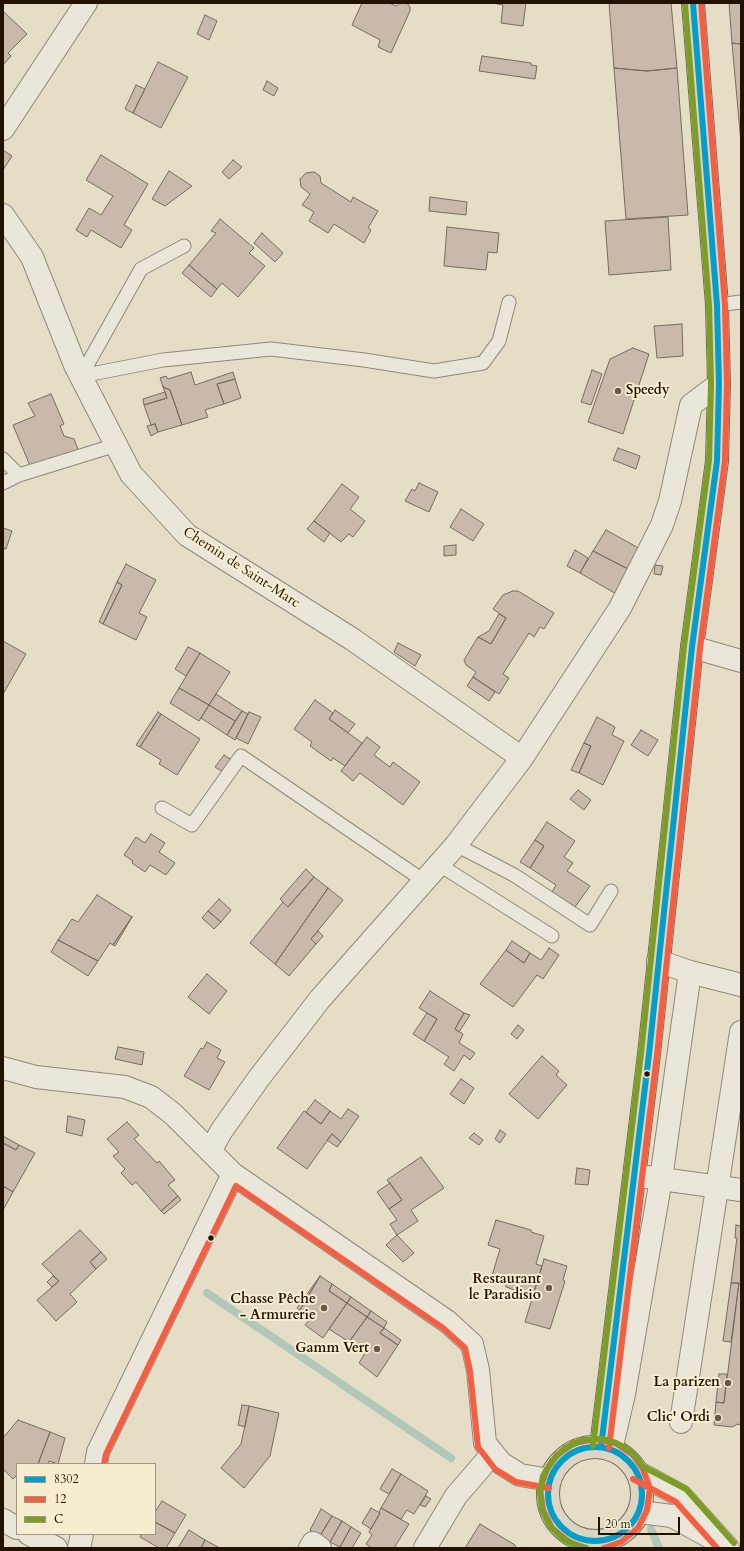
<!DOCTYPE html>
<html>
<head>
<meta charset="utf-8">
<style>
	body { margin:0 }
	#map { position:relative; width:744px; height:1551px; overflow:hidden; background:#e5ddc5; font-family:Cardo,serif }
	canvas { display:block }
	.frame { position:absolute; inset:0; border:4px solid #221202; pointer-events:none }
	.legend { position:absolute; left:16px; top:1463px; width:140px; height:72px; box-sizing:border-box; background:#f7edd1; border:1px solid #a2957e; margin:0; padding:5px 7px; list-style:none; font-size:12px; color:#221202 }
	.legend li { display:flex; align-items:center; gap:8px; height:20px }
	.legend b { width:20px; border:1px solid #a2957e }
	.scale { position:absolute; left:598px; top:1517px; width:82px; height:18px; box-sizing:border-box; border:2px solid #221202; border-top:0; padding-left:5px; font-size:12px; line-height:14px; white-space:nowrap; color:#221202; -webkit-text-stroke:3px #f7edd1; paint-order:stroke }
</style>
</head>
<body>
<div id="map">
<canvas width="744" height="1551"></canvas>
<div class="frame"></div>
<ul class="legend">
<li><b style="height:5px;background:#059ecb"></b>8302</li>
<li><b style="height:5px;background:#f45f44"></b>12</li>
<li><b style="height:5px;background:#7c9e26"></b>C</li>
</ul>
<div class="scale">20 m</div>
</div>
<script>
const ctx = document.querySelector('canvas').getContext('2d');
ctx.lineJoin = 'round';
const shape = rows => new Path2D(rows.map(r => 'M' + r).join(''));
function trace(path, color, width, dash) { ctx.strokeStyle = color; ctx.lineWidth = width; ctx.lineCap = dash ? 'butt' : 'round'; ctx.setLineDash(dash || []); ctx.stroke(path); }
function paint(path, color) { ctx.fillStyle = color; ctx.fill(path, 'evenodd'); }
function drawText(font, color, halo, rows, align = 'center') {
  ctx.font = font + ' Cardo,serif'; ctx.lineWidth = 4; ctx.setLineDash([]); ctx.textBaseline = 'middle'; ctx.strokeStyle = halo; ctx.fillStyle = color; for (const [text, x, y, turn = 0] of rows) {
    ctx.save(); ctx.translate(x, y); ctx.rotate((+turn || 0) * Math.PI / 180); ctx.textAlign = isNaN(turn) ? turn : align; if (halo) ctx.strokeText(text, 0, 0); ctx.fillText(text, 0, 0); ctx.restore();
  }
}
const stream = shape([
	[207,1293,451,1458],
	[651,1529,659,1548]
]);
const building = shape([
	[362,3,389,3,396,6,400,3,404,3,408,4,410,7,410,11,391,53,378,47,380,40,352,25,362,3],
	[493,3,526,3,523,26,501,23,503,5,493,3],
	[609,3,671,3,677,68,647,71,614,68,609,3],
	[729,3,741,3,741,44,732,43,729,3],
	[3,11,27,34,8,53,11,56,3,65,3,11],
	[205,15,217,21,209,40,197,34,205,15],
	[732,43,741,44,741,143,732,43],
	[482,56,531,63,531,65,537,66,535,79,479,71,482,56],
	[158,62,188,77,161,128,133,113,158,62],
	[614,68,647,71,677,68,688,215,626,219,614,68],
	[267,81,278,88,274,96,263,90,267,81],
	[136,85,145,89,133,113,125,109,136,85],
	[3,150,12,156,3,170,3,150],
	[101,155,148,184,124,225,132,230,121,248,91,230,87,237,76,230,89,208,101,215,113,196,86,180,101,155],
	[233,160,242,167,229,179,222,172,233,160],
	[169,171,192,186,165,206,152,199,169,171],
	[314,172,320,176,321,183,351,202,353,197,378,211,368,228,371,230,364,243,334,224,328,233,309,221,314,212,302,205,310,194,301,187,300,179,306,173,314,172],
	[430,197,467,202,466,215,429,211,430,197],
	[668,217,671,270,609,275,605,221,668,217],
	[220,219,254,248,249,253,265,266,238,297,222,283,217,289,189,265,216,233,211,231,220,219],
	[447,227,499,233,497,253,488,252,486,270,444,266,447,227],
	[262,233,283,253,275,262,254,243,262,233],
	[189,265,217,289,211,297,182,273,189,265],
	[682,324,683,356,657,358,654,326,682,324],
	[633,348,649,354,623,434,588,422,610,359,633,348],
	[592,370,602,374,591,405,581,402,592,370],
	[191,372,195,385,233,372,235,379,217,384,224,404,205,410,208,417,182,425,170,390,163,387,160,378,166,376,168,379,191,372],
	[235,379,241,398,224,404,217,384,235,379],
	[163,387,170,390,182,425,158,432,155,424,151,425,144,405,167,398,163,387],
	[165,392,167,398,144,405,143,399,165,392],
	[51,394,64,424,60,426,64,436,74,439,79,452,31,468,13,425,35,416,28,403,51,394],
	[155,424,158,432,151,436,147,426,155,424],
	[618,448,640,456,636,469,613,460,618,448],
	[419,483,438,492,429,512,405,501,412,489,415,491,419,483],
	[342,484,359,497,350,509,365,521,353,537,349,534,341,542,314,521,342,484],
	[461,509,484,524,473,541,450,527,461,509],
	[314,521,330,533,324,542,307,529,314,521],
	[3,528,12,531,6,549,3,548,3,528],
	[606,530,644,551,632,571,593,551,606,530],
	[456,545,456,555,444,556,444,546,456,545],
	[575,550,588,558,580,573,567,566,575,550],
	[593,551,632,571,618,595,580,573,593,551],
	[126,564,156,580,139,613,147,617,136,640,103,624,122,585,117,582,126,564],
	[655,565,663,566,661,575,654,574,655,565],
	[117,582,122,585,103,624,99,622,117,582],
	[513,591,518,591,554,613,544,629,540,627,534,637,529,633,503,674,509,678,499,694,473,677,476,672,466,665,464,660,478,637,491,644,506,618,493,609,503,595,513,591],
	[499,614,506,618,491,644,478,637,489,631,499,614],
	[3,641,26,654,3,694,3,641],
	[398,643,421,655,415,666,394,652,398,643],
	[188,647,200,653,186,676,175,669,188,647],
	[200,653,230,672,209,705,179,688,200,653],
	[473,677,495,692,489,701,467,686,473,677],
	[179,688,209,705,199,721,170,703,179,688],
	[216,694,242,711,235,721,209,705,216,694],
	[315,700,333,713,329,719,362,743,345,766,333,758,331,761,310,746,312,742,294,729,315,700],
	[209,705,235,721,227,735,201,718,209,705],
	[335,710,355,724,348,733,329,719,335,710],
	[242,711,248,714,235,740,227,735,242,711],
	[158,712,161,714,140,747,136,745,158,712],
	[249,712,261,717,248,744,236,738,249,712],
	[161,714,200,739,177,775,159,764,161,760,140,747,161,714],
	[597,717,615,727,612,735,624,741,603,785,579,773,591,746,584,743,597,717],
	[641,730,658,740,648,756,631,745,641,730],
	[367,737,380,747,374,755,390,767,393,762,420,782,403,805,360,773,353,781,341,771,367,737],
	[584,743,591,746,579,773,571,770,584,743],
	[224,755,232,760,223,772,215,767,224,755],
	[578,790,591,800,584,810,570,799,578,790],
	[547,822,575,841,564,857,573,863,567,871,590,886,575,907,552,892,556,885,530,868,544,846,535,840,547,822],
	[151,834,165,843,159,852,175,863,166,875,150,865,145,872,132,863,133,861,124,855,136,837,145,843,151,834],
	[535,840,544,846,530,868,520,862,535,840],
	[306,869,314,877,288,907,280,899,306,869],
	[314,877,328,888,275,964,250,943,283,902,288,907,314,877],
	[328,888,343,900,311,939,316,944,289,976,275,964,328,888],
	[97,895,132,917,113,945,110,943,98,961,58,940,72,919,78,922,97,895],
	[219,899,231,910,221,922,208,911,219,899],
	[208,911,221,922,214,929,202,918,208,911],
	[132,917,115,946,113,945,132,917],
	[318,931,323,936,316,944,311,939,318,931],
	[58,940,98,961,88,976,51,952,58,940],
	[512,941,530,953,524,963,506,950,512,941],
	[549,948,559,955,543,979,537,975,513,1007,480,984,506,950,524,963,530,953,541,960,549,948],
	[207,974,227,991,209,1014,188,997,207,974],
	[430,991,464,1013,455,1029,463,1034,459,1043,475,1053,470,1060,464,1055,454,1071,444,1064,449,1057,424,1041,437,1019,419,1008,430,991],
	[427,1013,437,1019,424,1041,413,1034,427,1013],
	[464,1013,470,1015,459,1032,455,1029,464,1013],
	[518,1025,524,1030,517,1039,511,1034,518,1025],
	[207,1042,221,1050,217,1058,225,1062,209,1090,184,1076,201,1048,203,1049,207,1042],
	[118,1047,144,1052,142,1065,115,1059,118,1047],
	[542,1056,559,1071,556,1075,567,1085,538,1119,509,1094,542,1056],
	[461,1079,474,1088,464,1104,450,1094,461,1079],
	[315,1100,330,1111,321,1124,306,1112,315,1100],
	[348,1109,359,1116,341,1142,332,1134,307,1169,277,1148,304,1111,321,1124,330,1111,341,1119,348,1109],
	[68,1116,85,1120,82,1136,66,1132,68,1116],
	[127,1122,139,1135,134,1139,157,1163,159,1161,175,1180,168,1185,178,1196,161,1211,136,1182,132,1185,121,1173,125,1169,113,1156,119,1152,107,1139,127,1122],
	[500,1130,506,1134,500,1143,495,1139,500,1130],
	[474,1133,483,1140,479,1145,469,1138,474,1133],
	[332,1134,341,1142,337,1147,327,1140,332,1134],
	[3,1136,19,1145,16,1150,3,1143,3,1136],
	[3,1143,16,1150,19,1145,35,1153,13,1192,3,1186,3,1143],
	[421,1157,444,1188,411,1210,418,1221,397,1235,390,1224,397,1220,389,1209,402,1200,387,1180,421,1157],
	[577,1168,590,1170,588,1185,575,1184,577,1168],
	[390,1183,402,1200,389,1209,377,1192,390,1183],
	[3,1186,13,1192,3,1210,3,1186],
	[178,1196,181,1200,164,1214,161,1211,178,1196],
	[496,1220,531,1230,531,1232,544,1236,536,1264,542,1266,533,1296,506,1287,506,1285,491,1279,500,1249,488,1245,496,1220],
	[736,1225,741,1226,741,1425,738,1424,732,1427,714,1425,716,1402,724,1403,739,1283,731,1283,737,1238,735,1238,736,1225],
	[80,1230,101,1252,90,1262,96,1269,70,1294,77,1302,56,1321,37,1300,59,1281,42,1264,80,1230],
	[397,1235,414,1253,403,1262,386,1245,397,1235],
	[101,1252,107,1259,96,1269,90,1262,101,1252],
	[544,1259,567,1266,563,1280,565,1281,550,1329,525,1322,544,1259],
	[53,1276,59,1281,52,1287,47,1282,53,1276],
	[320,1276,300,1310,297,1308,320,1276],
	[320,1276,332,1284,329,1291,347,1303,323,1338,305,1325,311,1318,300,1310,320,1276],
	[731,1283,739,1283,731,1342,723,1341,731,1283],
	[332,1284,351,1297,347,1303,329,1291,332,1284],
	[351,1297,371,1311,367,1317,347,1303,351,1297],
	[347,1303,367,1317,349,1342,329,1329,347,1303],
	[371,1311,387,1322,384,1328,367,1317,371,1311],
	[367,1317,384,1328,380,1333,398,1345,377,1377,359,1363,365,1353,349,1342,367,1317],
	[384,1328,401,1340,398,1345,380,1333,384,1328],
	[719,1374,727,1374,724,1403,716,1402,719,1374],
	[242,1405,249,1406,245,1427,238,1425,242,1405],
	[249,1406,279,1413,270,1456,244,1488,221,1468,241,1444,249,1406],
	[18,1420,50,1432,38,1464,17,1464,17,1475,13,1479,3,1469,3,1438,18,1420],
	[50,1432,65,1438,58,1464,49,1461,48,1464,38,1464,50,1432],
	[392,1469,401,1474,389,1494,380,1489,392,1469],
	[401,1474,428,1491,414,1514,407,1510,401,1519,381,1508,401,1474],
	[426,1496,431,1499,425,1507,420,1505,426,1496],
	[162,1501,186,1515,175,1533,155,1522,155,1512,162,1501],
	[371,1508,380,1513,371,1529,362,1523,371,1508],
	[381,1508,409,1524,394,1548,372,1548,366,1544,372,1535,369,1532,380,1513,379,1512,381,1508],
	[321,1509,332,1516,320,1536,310,1530,321,1509],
	[332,1516,342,1521,330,1542,320,1536,332,1516],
	[342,1521,351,1527,340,1547,330,1542,342,1521],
	[155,1522,175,1533,166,1548,159,1548,140,1537,142,1534,155,1534,155,1522],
	[480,1524,515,1545,516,1548,465,1548,480,1524],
	[351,1527,361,1533,352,1548,341,1548,340,1547,351,1527],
	[189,1530,205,1540,201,1548,178,1548,189,1530],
	[205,1540,220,1548,201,1548,205,1540]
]);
const service = shape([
	[717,305,741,302],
	[81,376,163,360,271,349,364,360,434,371,483,363,499,341,509,302],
	[81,376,141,269,184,246],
	[3,459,19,475],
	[3,483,19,475,116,445],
	[162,808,192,825,241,756,424,881],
	[456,845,514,875,590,925,611,891],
	[438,864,552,936]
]);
const minor = shape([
	[3,129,86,3],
	[3,215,32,257,75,365,131,474,187,535,352,639,522,758],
	[692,647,741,661],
	[690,972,741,985],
	[3,1068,36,1077,125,1087,151,1097,173,1114,233,1174,448,1322,472,1344,478,1370,485,1443,501,1463,520,1475,550,1480],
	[210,1151,222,1130,259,1078,320,999,456,845,522,758,620,608,662,525,670,501,691,405,719,384],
	[647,1177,741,1190],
	[681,1422,741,1032],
	[611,1450,624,1394,661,1179,690,972,658,961],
	[96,1464,98,1452,233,1174],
	[637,1472,681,1496,728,1548],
	[639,1512,672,1516,710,1537],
	[3,1520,17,1528],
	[29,1534,56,1548],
	[79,1548,82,1534],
	[310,1548,313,1543,320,1548],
	[425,1548,456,1496,493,1453]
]);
const primary = shape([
	[601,1447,649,1054,692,647,717,461,719,384,717,305,693,3],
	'548 1494a47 47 0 1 1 94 0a47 47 0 1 1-94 0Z'
]);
const bus1 = shape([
	[601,1447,649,1054,692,647,717,461,719,384,717,305,693,3],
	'548 1494a47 47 0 1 1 94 0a47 47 0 1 1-94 0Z'
]);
const bus2 = shape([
	[609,1448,657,1055,700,648,725,461,727,384,725,305,701,3],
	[104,1464,106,1454,236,1186,443,1328,465,1348,470,1371,478,1447,495,1469,516,1482,549,1488],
	[633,1479,676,1502,717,1548],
	[586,1548,569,1542,552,1528,543,1510,540,1489,547,1469,557,1455,574,1443,595,1439,616,1443,633,1455,643,1469,650,1489,647,1510,638,1528,621,1542,604,1548]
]);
const bus3 = shape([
	[593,1446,641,1053,684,646,709,460,711,384,709,305,685,4],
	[586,1548,575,1545,562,1538,550,1526,542,1510,540,1493,543,1476,552,1461,565,1448,583,1440,601,1439,613,1442,626,1448,636,1457,642,1466,686,1489,734,1543]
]);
const markers = [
	[618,391,4,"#665946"],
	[647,1074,3.5,"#221202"],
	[211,1238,3.5,"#221202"],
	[549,1288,4,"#665946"],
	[324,1308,4,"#665946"],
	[377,1349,4,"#665946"],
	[728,1383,4,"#665946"],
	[718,1418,4,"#665946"]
];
const poiNames = [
	["Speedy",626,391,"left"],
	["Restaurant",541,1280],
	["le Paradisio",541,1296],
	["Chasse Pêche",316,1300],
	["- Armurerie",316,1316],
	["Gamm Vert",369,1349],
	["La parizen",720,1383],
	["Clic' Ordi",710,1418]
];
const streetNames = [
	["Chemin de Saint-Marc",241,568,33]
];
trace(stream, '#b1c7b7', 8);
paint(building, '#c9b9aa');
trace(building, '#746d5f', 1);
trace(service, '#90897a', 15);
trace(minor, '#90897a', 24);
trace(primary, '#746d5f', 24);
trace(service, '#eae6d9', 13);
trace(minor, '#eae6d9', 22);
trace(primary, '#ddd5c4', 22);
trace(bus1, '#059ecb', 6);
trace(bus2, '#f45f44', 6);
trace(bus3, '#7c9e26', 6);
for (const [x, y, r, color] of markers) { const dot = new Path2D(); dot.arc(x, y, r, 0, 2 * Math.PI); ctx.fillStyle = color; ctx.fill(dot); trace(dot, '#f7edd1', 1.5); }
drawText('bold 14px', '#221202', '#f7edd1', poiNames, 'right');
drawText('14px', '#221202', '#f7edd1', streetNames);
</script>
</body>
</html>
